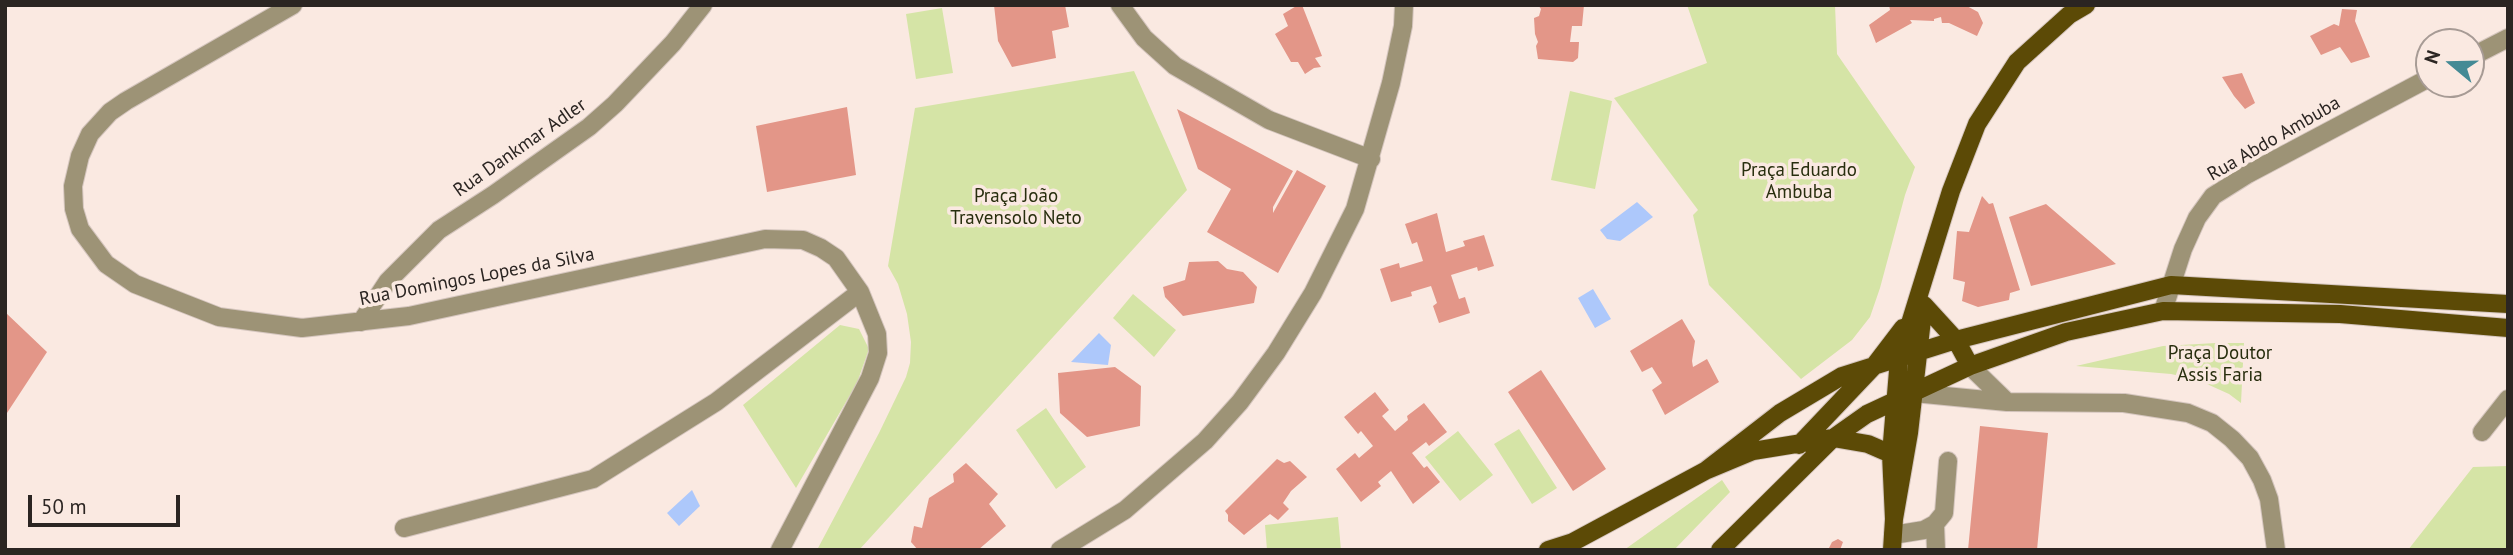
<!DOCTYPE html>
<html>
<head>
<meta charset="utf-8">
<style>
	body { margin:0 }
	#map { position:relative; width:2513px; height:555px; overflow:hidden; background:#fae9e1; font-family:"PT Sans",sans-serif }
	canvas { display:block }
	.frame { position:absolute; inset:0; border:7px solid #2b2522; pointer-events:none }
	.north { position:absolute; left:2415px; top:28px; width:70px; height:70px; box-sizing:border-box; background:#fae9e1; border:2px solid #a79b95; border-radius:50%; rotate:289deg; font-size:19px; font-weight:700; line-height:28px; text-align:center; color:#2b2522 }
	.north::after { content:''; display:block; margin:auto; width:24px; height:32px; background:#448a95; clip-path:polygon(50% 0,100% 100%,50% 72%,0 100%) }
	.scale { position:absolute; left:28px; top:495px; width:152px; height:32px; box-sizing:border-box; border:4px solid #2b2522; border-top:0; padding-left:9px; font-size:21px; line-height:24px; white-space:nowrap; color:#2b2522; -webkit-text-stroke:5px #fae9e1; paint-order:stroke }
</style>
</head>
<body>
<div id="map">
<canvas width="2513" height="555"></canvas>
<div class="frame"></div>
<div class="north">N</div>
<div class="scale">50 m</div>
</div>
<script>
const ctx = document.querySelector('canvas').getContext('2d');
ctx.lineJoin = 'round';
function paint(path, color) { ctx.fillStyle = color; ctx.fill(path, 'evenodd'); }
const shape = rows => new Path2D(rows.map(r => 'M' + r).join(''));
function trace(path, color, width, dash) { ctx.strokeStyle = color; ctx.lineWidth = width; ctx.lineCap = dash ? 'butt' : 'round'; ctx.setLineDash(dash || []); ctx.stroke(path); }
function drawText(font, color, halo, rows, align = 'center') {
  ctx.font = font + ' "PT Sans",sans-serif'; ctx.lineWidth = 7; ctx.setLineDash([]); ctx.textBaseline = 'middle'; ctx.strokeStyle = halo; ctx.fillStyle = color; for (const [text, x, y, turn = 0] of rows) {
    ctx.save(); ctx.translate(x, y); ctx.rotate((+turn || 0) * Math.PI / 180); ctx.textAlign = isNaN(turn) ? turn : align; if (halo) ctx.strokeText(text, 0, 0); ctx.fillText(text, 0, 0); ctx.restore();
  }
}
const green = shape([
	[1687,5,1835,5,1837,54,1915,167,1905,195,1880,288,1870,317,1852,340,1801,379,1709,285,1693,215,1698,210,1614,98,1707,63],
	[942,8,953,73,916,79,906,14],
	[1134,71,1187,190,859,550,817,550,879,433,906,377,910,363,911,342,907,314,898,284,888,266,915,108],
	[1570,91,1612,101,1595,189,1551,180],
	[1133,294,1176,330,1154,357,1113,318],
	[840,325,859,329,869,349,857,383,796,488,743,405],
	[2216,343,2244,343,2241,403,2229,394,2198,380,2171,374,2076,366,2163,346],
	[1046,408,1086,467,1056,489,1016,430],
	[1519,429,1557,488,1532,504,1494,444],
	[1458,431,1493,475,1460,501,1425,457],
	[2508,466,2508,550,2408,550,2473,467],
	[1722,480,1730,492,1674,550,1624,550],
	[1338,517,1341,550,1267,550,1265,525]
]);
const water = shape([
	[1637,202,1653,217,1620,241,1607,239,1600,230],
	[1593,289,1611,319,1595,328,1578,298],
	[1099,333,1111,345,1108,365,1071,362],
	[692,490,700,506,679,526,667,513]
]);
const building = shape([
	[994,5,1065,5,1069,27,1052,31,1056,58,1012,67,998,41],
	[1298,5,1302,5,1322,56,1315,58,1321,67,1314,68,1305,74,1298,62,1291,62,1275,34,1288,26,1283,14],
	[1538,5,1584,5,1582,26,1572,26,1570,42,1579,42,1578,58,1573,62,1538,59,1536,46,1538,42,1535,34,1534,18,1539,16,1541,9],
	[1889,5,1965,5,1978,12,1983,23,1977,36,1949,23,1942,23,1941,17,1934,19,1934,21,1910,20,1912,23,1876,43,1869,25,1890,10],
	[2342,9,2357,10,2355,21,2370,57,2351,63,2340,47,2321,55,2310,36,2334,24,2339,26],
	[2242,73,2255,103,2245,109,2234,96,2222,77],
	[847,107,856,175,767,192,756,126],
	[1177,109,1293,171,1273,207,1273,213,1297,170,1326,186,1278,273,1207,232,1231,189,1198,169],
	[1982,196,1989,204,1993,203,2020,290,2010,293,2009,300,1978,307,1962,301,1965,282,1953,279,1957,231,1969,232],
	[2046,204,2116,264,2031,286,2009,217],
	[1437,213,1446,252,1465,246,1463,241,1484,235,1494,266,1478,271,1477,267,1451,275,1459,299,1465,297,1470,313,1439,323,1433,306,1437,303,1431,286,1411,292,1412,296,1391,302,1380,269,1399,263,1400,268,1423,261,1417,242,1412,244,1405,224],
	[1218,261,1227,269,1243,272,1257,287,1254,303,1183,316,1165,297,1163,287,1185,280,1189,262],
	[5,312,47,352,5,416],
	[1682,319,1695,341,1692,361,1693,367,1707,359,1719,382,1665,415,1652,390,1662,383,1652,367,1642,372,1630,351],
	[1115,367,1141,386,1140,426,1087,437,1060,413,1058,373],
	[1541,370,1606,469,1573,491,1508,392],
	[1375,392,1389,410,1382,416,1395,431,1408,420,1407,416,1424,403,1447,432,1429,446,1426,442,1412,453,1424,468,1427,466,1440,482,1413,504,1391,471,1378,482,1381,486,1361,502,1336,469,1355,453,1359,458,1373,446,1361,431,1358,434,1344,417],
	[1980,426,2048,433,2037,550,1968,550],
	[1277,459,1284,463,1290,461,1307,477,1291,491,1283,503,1289,509,1278,520,1270,514,1244,535,1228,521,1228,515,1225,511],
	[966,463,998,494,989,504,1006,526,978,550,918,550,911,542,914,526,922,528,929,498,954,482,953,474],
	[1838,539,1843,542,1840,550,1828,550,1832,542]
]);
const minor = shape([
	[293,5,126,101,110,112,90,134,80,156,73,186,74,209,80,229,106,264,135,284,219,317,302,328,409,316,765,239,803,240,821,248,836,258,860,292,877,334,878,353,870,378,780,550],
	[1120,5,1144,38,1175,66,1269,120,1371,159],
	[2471,57,2508,38],
	[2163,311,2183,249,2197,218,2213,196,2248,174,2429,78],
	[361,322,388,281,439,230,493,195,589,127,615,104,673,43,703,5],
	[1970,366,2007,402],
	[1914,393,2007,402,2124,403,2188,413,2212,423,2232,439,2250,458,2262,480,2269,499,2276,550],
	[2482,432,2508,399],
	[1935,524,1936,550],
	[404,528,593,479,716,402,860,292],
	[1893,535,1924,530,1935,524,1944,513,1948,461],
	[1060,550,1125,510,1205,441,1240,402,1276,353,1313,293,1355,209,1391,83,1403,26,1404,5]
]);
const major = shape([
	[1924,305,1956,340,1970,366],
	[1799,445,1874,366,1903,328],
	[1705,471,1780,413,1842,376,1956,340,2171,285,2508,304],
	[1894,519,1891,454,1899,359,1951,191,1977,124,2017,62,2069,15,2086,5],
	[1548,550,1573,542,1705,471,1753,451,1833,438,1868,444,1891,454],
	[1720,550,1833,438,1867,414,1970,366,2066,332,2163,311,2340,314,2508,328],
	[1892,550,1894,519,1909,433,1923,311]
]);
const streetNames = [
	["Rua Abdo Ambuba",2274,139,-30],
	["Rua Dankmar Adler",520,148,-35],
	["Rua Domingos Lopes da Silva",477,277,-11]
];
const parkNames = [
	["Praça Eduardo",1799,171],
	["Ambuba",1799,193],
	["Praça João",1016,197],
	["Travensolo Neto",1016,219],
	["Praça Doutor",2220,354],
	["Assis Faria",2220,376]
];
paint(green, '#d5e4a6');
paint(water, '#adc8fb');
paint(building, '#e39688');
trace(minor, '#d5c6bf', 20);
trace(major, '#d5c6bf', 20);
trace(minor, '#9d9376', 18);
trace(major, '#5c4a06', 18);
drawText('19px', '#2b2522', '#fae9e1', streetNames);
drawText('19px', '#282e0e', '#fae9e1', parkNames);
</script>
</body>
</html>
